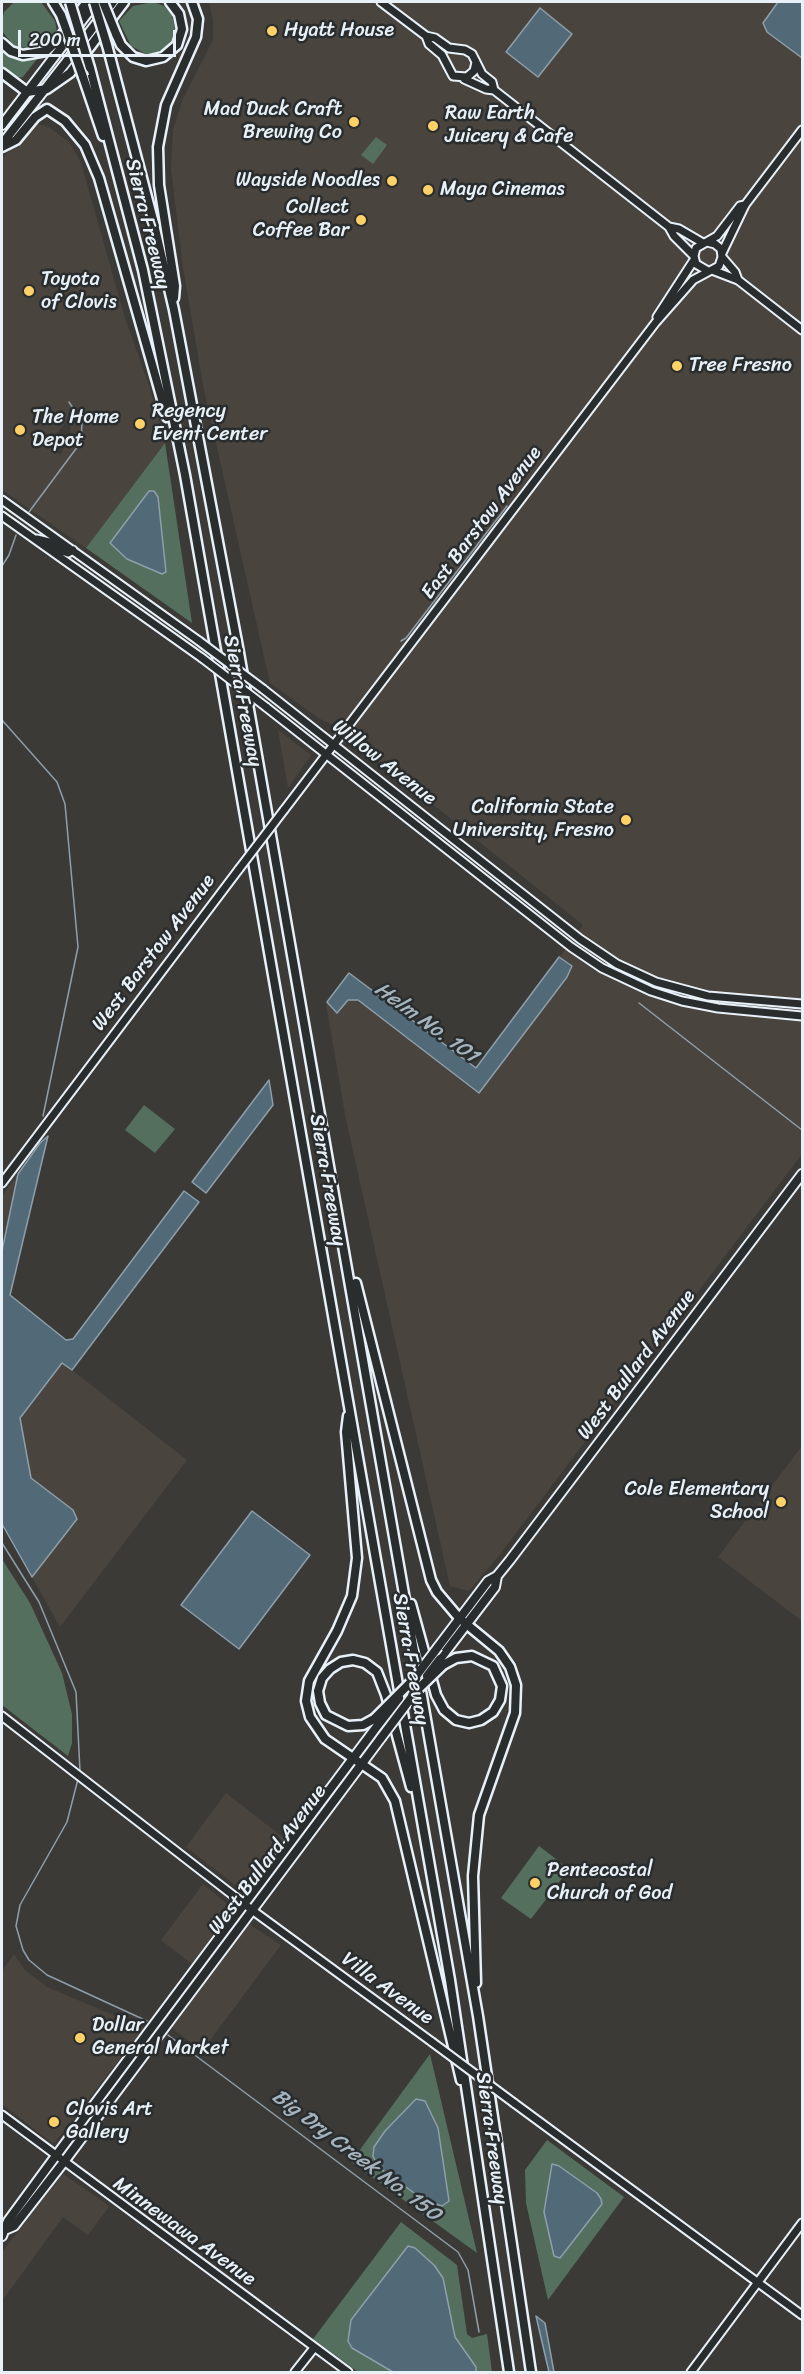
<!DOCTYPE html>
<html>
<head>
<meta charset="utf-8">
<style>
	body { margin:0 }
	#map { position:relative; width:804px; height:2374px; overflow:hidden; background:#3c3a37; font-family:Sriracha,sans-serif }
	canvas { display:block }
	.frame { position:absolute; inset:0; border:3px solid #e8f1f8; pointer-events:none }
	.scale { position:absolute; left:18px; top:30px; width:158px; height:27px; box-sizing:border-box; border:3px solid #e8f1f8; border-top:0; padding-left:8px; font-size:18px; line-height:21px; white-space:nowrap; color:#e8f1f8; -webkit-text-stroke:4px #2a2d2e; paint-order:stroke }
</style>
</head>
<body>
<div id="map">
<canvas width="804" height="2374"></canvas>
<div class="frame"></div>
<div class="scale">200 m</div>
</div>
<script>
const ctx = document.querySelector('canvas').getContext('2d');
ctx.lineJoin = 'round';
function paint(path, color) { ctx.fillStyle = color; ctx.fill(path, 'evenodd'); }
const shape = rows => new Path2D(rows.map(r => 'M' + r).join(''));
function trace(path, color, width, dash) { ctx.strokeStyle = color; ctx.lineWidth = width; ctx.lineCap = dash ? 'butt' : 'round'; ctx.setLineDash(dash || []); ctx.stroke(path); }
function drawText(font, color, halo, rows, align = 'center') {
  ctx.font = font + ' Sriracha,sans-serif'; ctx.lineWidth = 5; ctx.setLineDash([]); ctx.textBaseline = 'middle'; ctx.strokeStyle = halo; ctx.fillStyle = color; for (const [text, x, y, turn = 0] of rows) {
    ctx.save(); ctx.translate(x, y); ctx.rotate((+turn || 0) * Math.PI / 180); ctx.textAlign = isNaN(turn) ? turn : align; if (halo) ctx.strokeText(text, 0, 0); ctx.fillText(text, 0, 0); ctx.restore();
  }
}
const built = shape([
	[209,2,802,2,802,1154,501,1553,469,1591,450,1586,346,1120,326,1003,350,975,477,1069,583,925,335,726,320,719,270,683,204,390,183,268,171,169,173,130,182,101,213,40,213,20],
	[36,124,47,126,69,142,81,163,125,318,150,388,165,443,86,548,2,490,2,158,17,145],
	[69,418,71,438,60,455,48,445],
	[278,730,311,755,288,788],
	[18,1174,5,1234,2,1251,2,1196],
	[63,1363,187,1460,60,1627,32,1577,77,1519,73,1510,31,1478,20,1418],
	[802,1446,802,1621,718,1557],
	[226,1793,285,1839,243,1891,186,1847],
	[203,1884,231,1907,231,1910,192,1964,161,1940],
	[249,1924,281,1945,202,2051,172,2028],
	[14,1954,25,1970,47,1987,144,2028,55,2142,52,2143,2,2104,2,1971],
	[63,2174,108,2205,108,2208,88,2235,63,2217,2,2301,2,2252]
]);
const green = shape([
	[14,2,41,2,55,21,57,32,39,46,26,48,13,45,2,31,2,21,4,12],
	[153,2,164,6,172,15,176,33,168,46,159,52,146,54,131,46,119,21,133,6],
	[2,49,16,58,37,59,23,77,17,78,2,67],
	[376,137,387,145,373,164,361,155],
	[165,443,192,623,86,548],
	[144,1105,175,1129,155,1153,125,1130],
	[2,1559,30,1603,62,1673,72,1714,72,1743,68,1756,2,1705],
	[539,1846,569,1869,531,1919,501,1898],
	[430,2054,477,2253,351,2162],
	[547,2140,624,2197,548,2300,526,2203,525,2170],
	[401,2222,457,2265,467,2334,472,2338,487,2334,492,2372,358,2372,313,2339]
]);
const water = shape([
	[778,2,802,2,802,58,767,32,763,23,778,2],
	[540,8,572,34,538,77,506,52,540,8],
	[149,491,154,491,158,497,166,572,162,574,127,559,110,543,149,491],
	[559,957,572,966,567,977,479,1093,358,1000,348,1000,337,1013,327,1002,349,973,476,1068,559,957],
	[269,1080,273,1105,206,1193,192,1182,269,1080],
	[48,1136,10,1295,66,1340,73,1339,184,1191,199,1202,72,1370,62,1363,20,1418,31,1478,73,1510,77,1519,32,1577,2,1524,2,1251,18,1174,40,1143,48,1136],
	[252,1511,310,1555,239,1649,181,1605,252,1511],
	[416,2099,425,2101,438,2128,449,2201,442,2206,424,2200,378,2167,373,2156,374,2147,385,2131,416,2099],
	[552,2164,559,2166,597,2193,601,2199,602,2204,560,2258,554,2256,544,2212,552,2164],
	[408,2246,415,2248,434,2265,443,2278,455,2337,476,2367,476,2372,393,2372,352,2348,348,2341,351,2320,408,2246],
	[536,2316,545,2323,554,2372,549,2372,536,2316]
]);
const stream = shape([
	[29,512,81,442,82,422,69,402],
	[2,566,9,555,16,535],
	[401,641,406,638,507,506],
	[2,720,57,782,65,804,78,947,43,1116],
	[639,1003,802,1130],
	[2,1543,39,1602,76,1692,80,1771],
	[78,1779,67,1822,20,1905,16,1926,23,1950,29,1960,47,1975,147,2021],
	[168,2035,458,2252,468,2270,479,2332]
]);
const secondary = shape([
	[381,2,426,36,435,38,449,48,465,50,472,54,482,74,492,82,494,90,669,227,674,236,694,256],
	[426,36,429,44,442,55,453,76,467,77,474,71,476,62],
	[464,79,486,89,494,90],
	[669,227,679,229,703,243],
	[722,253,745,205,802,130],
	[722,257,735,272,738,280],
	[712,270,738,280,802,330],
	[708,271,696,264,694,256,696,248,717,236,740,206,745,205],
	[657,317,694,260],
	[2,500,199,641],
	[2,516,202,658],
	[37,539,49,542,62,551,68,553,73,550],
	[263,689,580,939,617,964,656,982,708,996,802,1004],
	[266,707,571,947,602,968,651,991,682,1001,718,1008,802,1016],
	[284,810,656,322,693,280,719,266,722,257,721,249,715,244,707,242],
	[2,1183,239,869],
	[2,1716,252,1910,432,2042],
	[514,2103,802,2315],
	[2,2115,348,2372],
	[295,2372,314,2348],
	[691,2372,802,2223]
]);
const primary = shape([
	[2,125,96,2],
	[2,144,113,2],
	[438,1647,488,1581,497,1576,510,1560,802,1174],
	[440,1659,495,1587,497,1576],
	[7,2229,14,2226,63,2163,381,1738],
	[2,2236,8,2221,55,2157,378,1725]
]);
const highway = shape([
	[53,2,61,15],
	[116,34,121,45,133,57,146,61,163,57,177,45,182,29,179,14,170,2],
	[2,43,11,51,23,55,46,51,59,39,87,2],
	[107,45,152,216,174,310,238,647,478,2016,531,2372],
	[90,68,143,270,185,475,450,1980,509,2372],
	[2,73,27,92,47,89,70,73,124,2],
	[83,77,103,136],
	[2,147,16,140,35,117,47,109,65,121,85,145,99,178,167,417],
	[174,298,175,286,159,185,158,147,166,105,196,37,198,19,192,2],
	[356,1283,431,1580,437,1592,459,1618,499,1651,510,1667,516,1685,515,1713,479,1815,473,1876,476,1983],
	[348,1416,346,1432,357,1558,352,1596,337,1631,309,1681,306,1701,310,1717,325,1739,382,1778,395,1801,461,2080],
	[411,1604,436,1695,444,1710,456,1720,469,1723,481,1720,493,1712,500,1700,502,1686,493,1666,472,1656,456,1658,443,1665],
	[374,1719,363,1725,348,1726,326,1715,320,1703,318,1691,322,1678,330,1669,341,1662,353,1660,365,1663,377,1672,386,1695,411,1787]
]);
const secondaryBridge = shape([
	[199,641,263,689],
	[202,658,266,707],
	[239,869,284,810],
	[432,2042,514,2103]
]);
const primaryBridge = shape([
	[427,1676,440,1659],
	[410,1684,438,1647],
	[378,1725,399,1698],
	[381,1738,420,1686]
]);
const highwayBridge = shape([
	[70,2,90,68],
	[94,2,107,45],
	[103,2,116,34],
	[61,15,83,77],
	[416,1691,443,1665],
	[374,1719,413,1680]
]);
const markers = [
	[272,31,6,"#ffd166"],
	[354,122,6,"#ffd166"],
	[433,126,6,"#ffd166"],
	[392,181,6,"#ffd166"],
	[428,190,6,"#ffd166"],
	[361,220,6,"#ffd166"],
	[29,291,6,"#ffd166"],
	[677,366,6,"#ffd166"],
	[140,424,6,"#ffd166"],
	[20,430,6,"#ffd166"],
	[626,820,6,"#ffd166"],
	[781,1502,6,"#ffd166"],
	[535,1883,6,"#ffd166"],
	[80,2038,6,"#ffd166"],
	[54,2122,6,"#ffd166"]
];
const poiNames = [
	["Hyatt House",284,31],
	["Mad Duck Craft",342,110,"right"],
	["Brewing Co",342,133,"right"],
	["Raw Earth",445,114],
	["Juicery & Cafe",445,137],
	["Wayside Noodles",380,181,"right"],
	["Maya Cinemas",440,190],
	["Collect",349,208,"right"],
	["Coffee Bar",349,231,"right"],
	["Toyota",41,280],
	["of Clovis",41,303],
	["Tree Fresno",689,366],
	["Regency",152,412],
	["Event Center",152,435],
	["The Home",32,418],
	["Depot",32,441],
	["California State",614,808,"right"],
	["University, Fresno",614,831,"right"],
	["Cole Elementary",769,1490,"right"],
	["School",769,1513,"right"],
	["Pentecostal",547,1871],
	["Church of God",547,1894],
	["Dollar",92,2026],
	["General Market",92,2049],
	["Clovis Art",66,2110],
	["Gallery",66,2133]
];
const streetNames = [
	["Sierra Freeway",147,224,76],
	["East Barstow Avenue",482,523,-53],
	["Sierra Freeway",242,701,79],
	["Willow Avenue",384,763,38],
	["West Barstow Avenue",154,953,-53],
	["Sierra Freeway",327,1180,80],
	["West Bullard Avenue",637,1365,-53],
	["Sierra Freeway",410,1659,80],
	["West Bullard Avenue",268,1860,-53],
	["Villa Avenue",387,1989,36],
	["Sierra Freeway",491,2138,82],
	["Minnewawa Avenue",184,2232,36]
];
const waterNames = [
	["Helm No. 101",426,1023,36],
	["Big Dry Creek No. 150",356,2156,37]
];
paint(built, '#49443e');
paint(green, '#556f5e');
paint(water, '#526977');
trace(water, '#8e9fab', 1.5);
trace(stream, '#8e9fab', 1.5);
trace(secondary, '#e8f1f8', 11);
trace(primary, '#e8f1f8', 12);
trace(highway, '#e8f1f8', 13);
trace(secondary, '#2a2d2e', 7);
trace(primary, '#2a2d2e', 8);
trace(highway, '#2a2d2e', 8);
trace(secondaryBridge, '#e8f1f8', 11, []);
trace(primaryBridge, '#e8f1f8', 12, []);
trace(highwayBridge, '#e8f1f8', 13, []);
trace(secondaryBridge, '#2a2d2e', 7);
trace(primaryBridge, '#2a2d2e', 8);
trace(highwayBridge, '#2a2d2e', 8);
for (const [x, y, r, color] of markers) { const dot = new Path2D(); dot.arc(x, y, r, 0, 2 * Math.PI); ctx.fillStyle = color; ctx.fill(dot); trace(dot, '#2a2d2e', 2); }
drawText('20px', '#e8f1f8', '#2a2d2e', poiNames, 'left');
drawText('20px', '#e8f1f8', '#2a2d2e', streetNames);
drawText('italic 21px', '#a4b4be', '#2a2d2e', waterNames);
</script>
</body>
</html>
